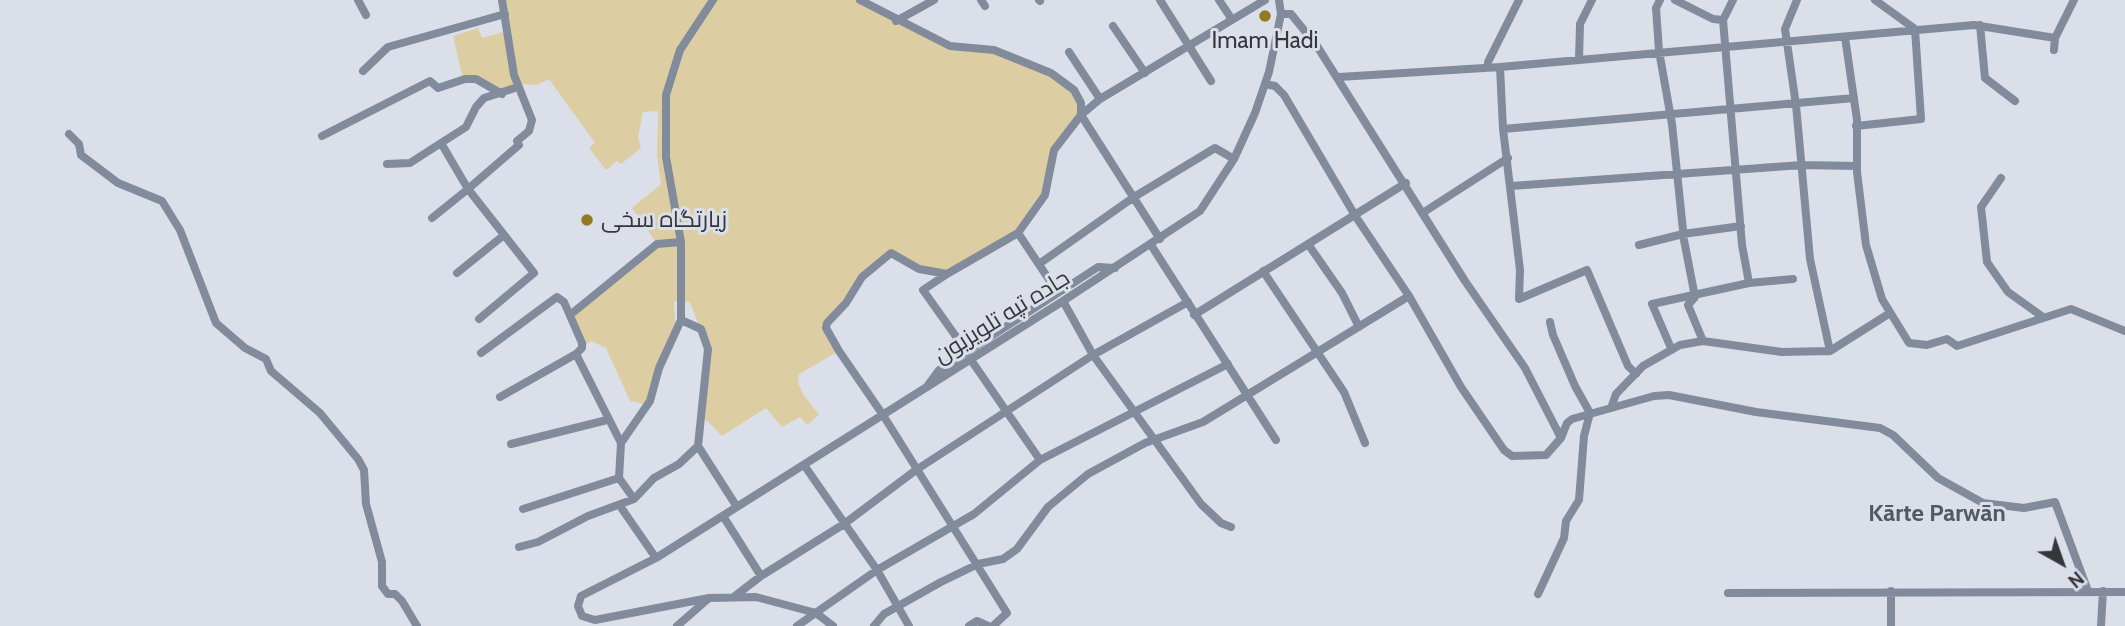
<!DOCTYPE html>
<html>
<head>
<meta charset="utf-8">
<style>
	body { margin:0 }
	#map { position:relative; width:2125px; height:626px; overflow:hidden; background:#dbdfe9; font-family:Cabin,sans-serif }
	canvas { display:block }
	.north { position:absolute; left:2027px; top:528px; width:70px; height:70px; -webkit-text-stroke:5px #dbdfe9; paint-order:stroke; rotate:140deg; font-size:19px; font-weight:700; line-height:28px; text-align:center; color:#35363a }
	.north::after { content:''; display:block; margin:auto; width:24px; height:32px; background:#35363a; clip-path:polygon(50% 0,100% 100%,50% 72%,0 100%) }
</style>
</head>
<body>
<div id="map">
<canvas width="2125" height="626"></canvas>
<div class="north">N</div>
</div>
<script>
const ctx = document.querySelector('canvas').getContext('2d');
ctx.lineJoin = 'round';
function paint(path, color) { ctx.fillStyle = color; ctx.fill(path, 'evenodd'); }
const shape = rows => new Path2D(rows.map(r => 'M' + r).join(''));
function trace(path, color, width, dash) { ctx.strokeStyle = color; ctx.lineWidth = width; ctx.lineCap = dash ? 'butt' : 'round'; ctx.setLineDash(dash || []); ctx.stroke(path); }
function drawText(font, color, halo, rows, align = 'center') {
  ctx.font = font + ' Cabin,Cairo,sans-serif'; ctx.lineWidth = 6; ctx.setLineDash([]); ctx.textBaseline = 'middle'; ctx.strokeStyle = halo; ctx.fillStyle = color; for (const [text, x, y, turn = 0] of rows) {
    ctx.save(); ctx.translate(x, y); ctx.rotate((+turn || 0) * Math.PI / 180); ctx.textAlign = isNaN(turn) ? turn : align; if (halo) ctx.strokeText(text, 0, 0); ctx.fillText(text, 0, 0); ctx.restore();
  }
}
const green = shape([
	[502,0,860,0,950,45,1009,54,1074,90,1081,115,1054,150,1045,195,1018,233,965,266,939,273,891,253,862,277,827,323,839,351,799,374,798,383,803,394,819,415,807,425,800,417,782,427,766,408,722,436,705,419,710,355,690,302,674,301,676,337,649,405,630,401,606,348,591,341,582,348,570,315,657,244,632,208,661,184,657,156,658,111,643,112,638,137,641,148,621,164,617,161,606,170,589,148,595,143,549,79,537,85,524,84,500,94,477,81,463,79,453,36,478,28,482,38,507,31]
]);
const minor = shape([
	[358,0,366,15],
	[860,0,950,46,994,50,1051,73,1074,90,1081,103,1081,115,1054,150,1045,195,1018,233,947,274,919,269,891,253,862,277,846,303,827,323,826,328,839,351,883,415,1007,613,993,626],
	[981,0,985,6],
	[1039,0,1040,1],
	[1160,0,1211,81],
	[1219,0,1231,18],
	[1660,0,1656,8,1659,51,1672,124,1684,240,1695,297,1688,305,1703,341],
	[1675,0,1713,19,1723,20],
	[1733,0,1723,20,1742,245,1749,283,1793,279],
	[896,21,934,0],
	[1980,25,1985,78,2015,101],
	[1113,26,1145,73],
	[1845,37,1857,120,1857,172,1866,245,1882,299,1909,343,1927,345,1947,339,1957,346,2071,309,2125,331],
	[2054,50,2055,38,2074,0],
	[1069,52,1100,99],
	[1579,59,1580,24,1592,0],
	[1488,67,1488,62,1519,0],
	[1500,67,1503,129,1520,270,1519,299,1587,270,1628,366,1636,374],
	[363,71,388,47,505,14],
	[1339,77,1500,67,1974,25,2055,38],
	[1265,84,1275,86,1284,95,1356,217,1409,296,1461,387,1504,450,1512,456,1546,455,1561,438,1525,368,1465,281,1317,46,1291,14,1281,14],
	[1081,115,1100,99,1265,0],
	[1081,115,1160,239],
	[1856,126,1921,119,1915,29,1875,0],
	[1503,129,1854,98],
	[69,134,79,144,81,155,118,183,162,201,180,230,216,323,245,348,266,359,271,371,320,413,358,459,364,470,366,504,382,562,382,586,388,594,395,594,402,601,417,626],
	[322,136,430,81,438,88,465,79,476,79,502,94],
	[387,164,410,163,441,143],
	[2001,178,1981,207,1987,262,2008,292,2043,317],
	[1511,186,1802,165,1857,166],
	[1424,212,1508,158],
	[432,218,468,189,441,143,466,127,476,107,484,98,518,87],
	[1018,233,1058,293],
	[1308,244,1342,293,1359,327],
	[1151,245,1276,440],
	[1639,245,1683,234,1741,226],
	[1039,264,1134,197,1215,148,1234,159],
	[1263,271,1344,392,1365,443],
	[457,273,504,235],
	[947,274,923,290,967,352],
	[1063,301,1093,355,1201,504,1221,523,1231,527],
	[570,315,657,244,681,242],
	[1194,315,1406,183],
	[479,319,534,273,468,189,519,145,517,141,529,131,532,120,514,75,502,0],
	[1671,348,1652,304,1749,283],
	[1830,351,1890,313],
	[481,353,557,297,564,302,582,343,582,348,576,354,621,443,619,478,634,499],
	[971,360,1040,460],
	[928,385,939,370,1098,267,1115,268],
	[500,397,576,354],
	[1611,408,1616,394,1643,366,1680,345,1703,341,1782,352,1830,351,1810,259,1796,105,1785,29,1797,0],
	[1561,438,1567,423,1572,419,1654,396,1669,395,1756,412,1880,428,1893,435,1938,478,1983,503,2024,508,2055,502,2088,591],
	[621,443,650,401,659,368,681,320,681,242,666,157,666,95,680,50,713,0],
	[511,444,607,420],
	[698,446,737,507],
	[804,465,877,570,909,626],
	[620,506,656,558],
	[523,509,619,478],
	[723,516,761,576],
	[519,547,538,542,588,516,634,499,654,478,679,464,698,446,708,349,701,329,681,320],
	[1728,593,2125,592],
	[1538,594,1564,538,1566,521,1579,500,1584,436,1590,413,1575,386,1553,335,1550,322],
	[735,596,761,576,844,524,916,470,1093,355,1188,302],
	[677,626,709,598],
	[797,626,877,570,974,514,1040,460,1228,364],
	[833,626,816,613,756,597,709,598,595,620,582,616,578,606,581,596,656,558,1063,301,1200,211,1234,159,1255,113,1269,72,1281,14,1279,0],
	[874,626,884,614,941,582,978,564,1003,559,1017,549,1048,507,1088,474,1145,443,1203,422,1409,296],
	[969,626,977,621,988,626],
	[1891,626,1891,591],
	[2101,626,2103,591]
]);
const markers = [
	[1265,16,7,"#957920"],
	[587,220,7,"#957920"]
];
const poiNames = [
	["Imam Hadi",1265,41],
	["زیارتگاه سخی",601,220,"left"]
];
const streetNames = [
	["جاده تپه تلویزیون",1002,317,-32]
];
const neighbourhoodNames = [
	["Kārte Parwān",1937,514]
];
paint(green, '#ddcda2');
trace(minor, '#828b9b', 8);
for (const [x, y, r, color] of markers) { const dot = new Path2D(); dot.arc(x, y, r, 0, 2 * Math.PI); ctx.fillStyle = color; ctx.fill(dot); trace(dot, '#dbdfe9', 2.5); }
drawText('23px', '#35363a', '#dbdfe9', poiNames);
drawText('23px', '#35363a', '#dbdfe9', streetNames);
drawText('bold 24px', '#54585f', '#dbdfe9', neighbourhoodNames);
</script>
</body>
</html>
